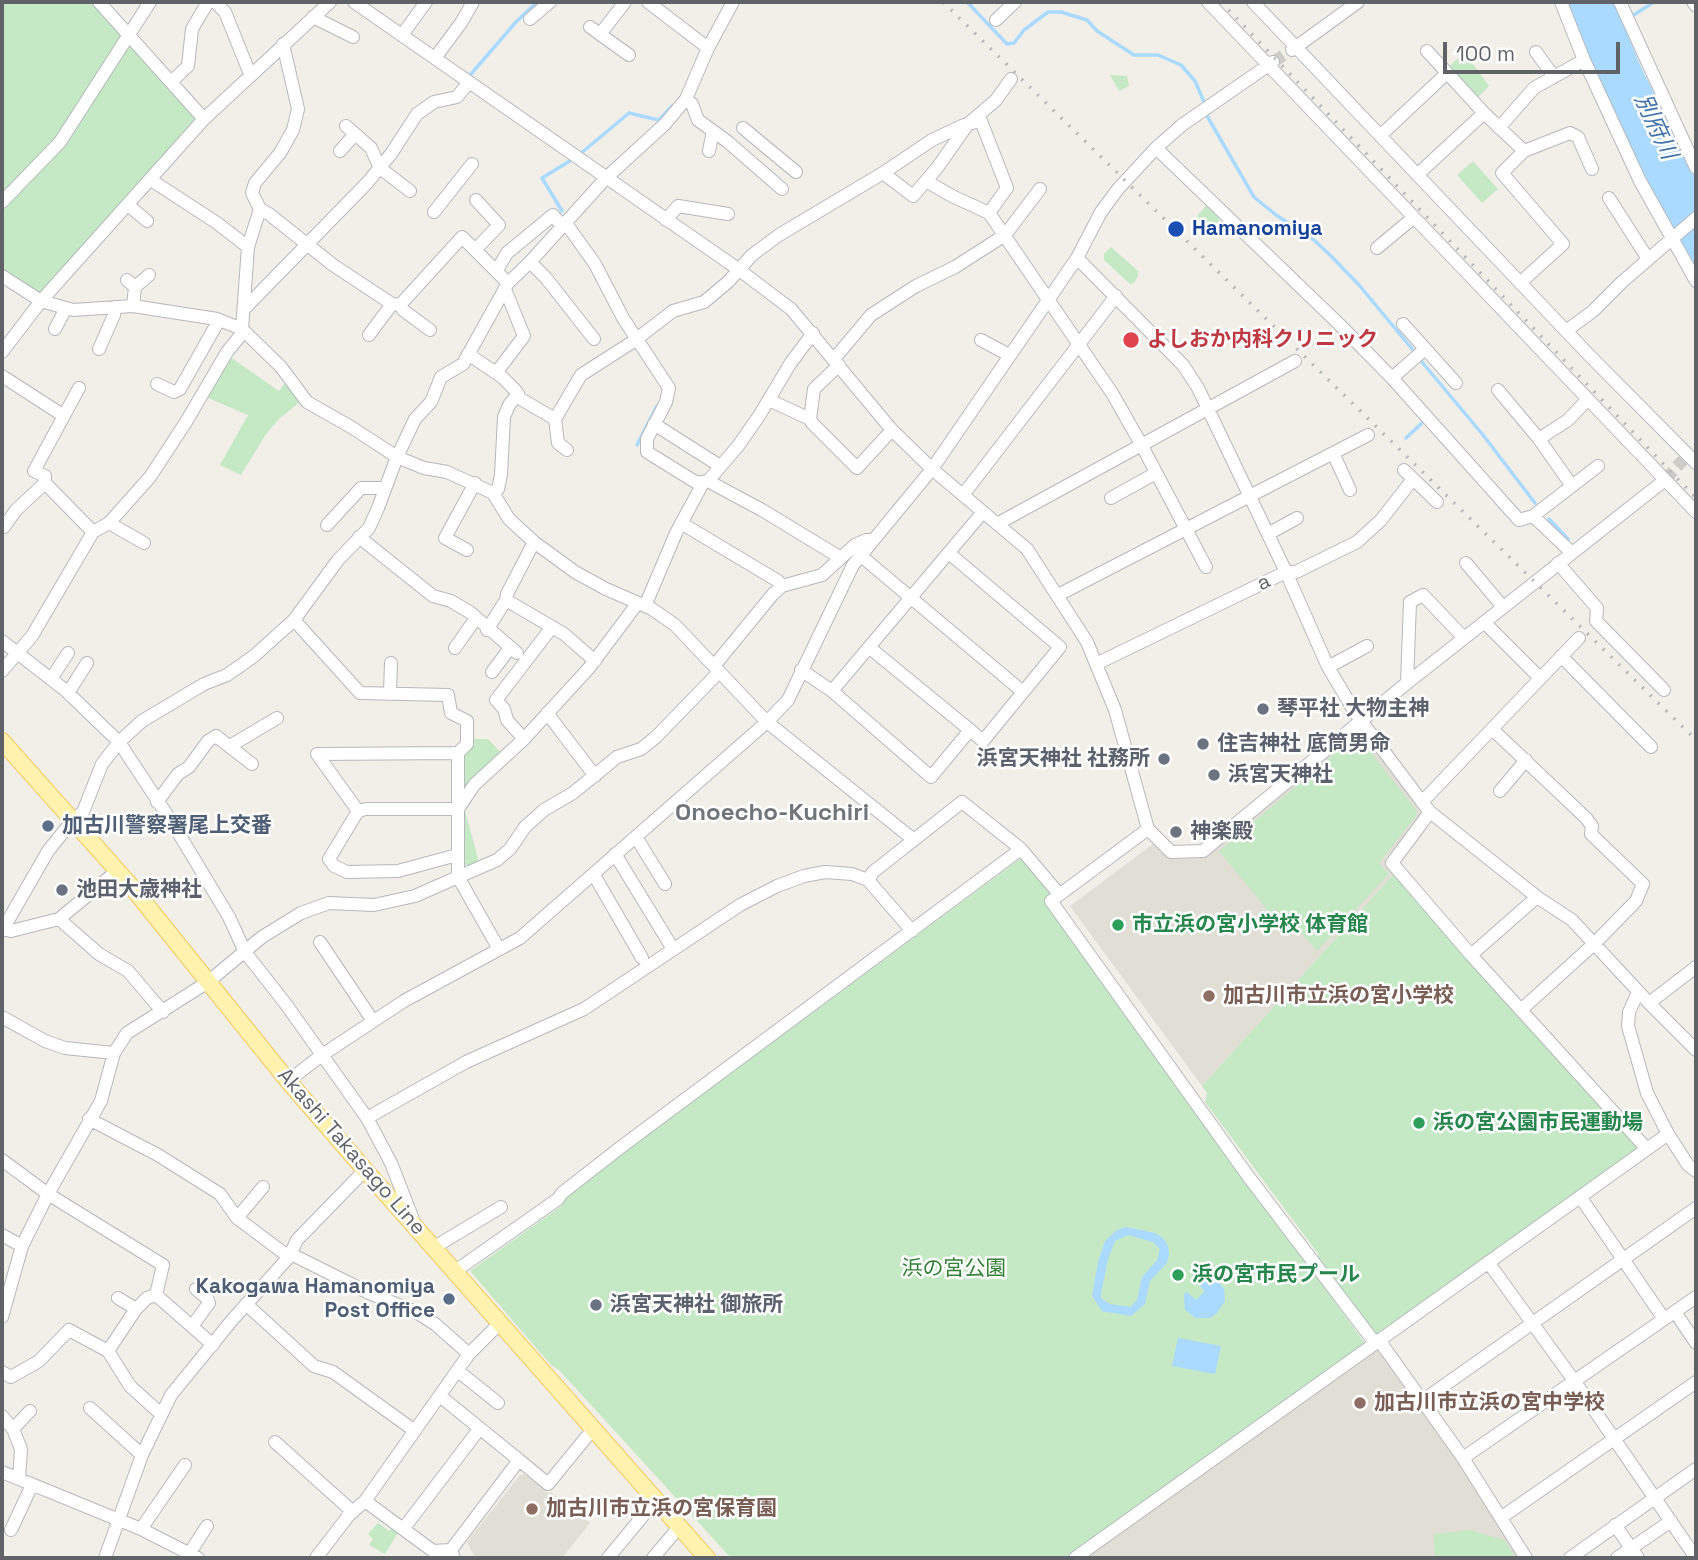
<!DOCTYPE html>
<html>
<head>
<meta charset="utf-8">
<style>
	body { margin:0 }
	#map { position:relative; width:1698px; height:1560px; overflow:hidden; background:#f1efe8; font-family:"Space Grotesk",sans-serif }
	canvas { display:block }
	.frame { position:absolute; inset:0; border:4px solid #5f6368; pointer-events:none }
	.scale { position:absolute; left:1443px; top:42px; width:177px; height:32px; box-sizing:border-box; border:4px solid #5f6368; border-top:0; padding-left:9px; font-size:21px; line-height:24px; white-space:nowrap; color:#5f6368; -webkit-text-stroke:5px #fff; paint-order:stroke }
</style>
</head>
<body>
<div id="map">
<canvas width="1698" height="1560"></canvas>
<div class="frame"></div>
<div class="scale">100 m</div>
</div>
<script>
const ctx = document.querySelector('canvas').getContext('2d');
ctx.lineJoin = 'round';
function paint(path, color) { ctx.fillStyle = color; ctx.fill(path, 'evenodd'); }
const shape = rows => new Path2D(rows.map(r => 'M' + r).join(''));
function trace(path, color, width, dash) { ctx.strokeStyle = color; ctx.lineWidth = width; ctx.lineCap = dash ? 'butt' : 'round'; ctx.setLineDash(dash || []); ctx.stroke(path); }
function drawText(font, color, halo, rows, align = 'center') {
  ctx.font = font + ' "Space Grotesk","Noto Sans JP",sans-serif'; ctx.lineWidth = 5; ctx.setLineDash([]); ctx.textBaseline = 'middle'; ctx.strokeStyle = halo; ctx.fillStyle = color; for (const [text, x, y, turn = 0] of rows) {
    ctx.save(); ctx.translate(x, y); ctx.rotate((+turn || 0) * Math.PI / 180); ctx.textAlign = isNaN(turn) ? turn : align; if (halo) ctx.strokeText(text, 0, 0); ctx.fillText(text, 0, 0); ctx.restore();
  }
}
const education = shape([
	[1356,730,1364,731,1420,808,1421,816,1386,858,1386,865,1394,874,1202,1086,1070,906,1153,844,1170,859,1202,858],
	[1376,1349,1382,1351,1456,1456,1520,1558,1084,1558],
	[520,1475,525,1475,549,1494,551,1492,590,1523,562,1558,475,1558,467,1542]
]);
const green = shape([
	[2,2,92,2,124,36,54,141,2,195],
	[130,42,199,117,41,295,2,269,2,208],
	[1465,53,1489,86,1478,97,1449,66],
	[1110,75,1127,76,1129,86,1119,91],
	[1473,161,1498,189,1482,203,1457,175],
	[1207,205,1220,217,1218,219,1227,228,1218,237,1197,216],
	[1111,247,1138,271,1138,276,1134,283,1130,284,1104,260,1104,254],
	[230,357,279,391,287,380,302,400,279,419,266,434,241,475,220,465,248,415,206,397],
	[1357,735,1417,811,1416,816,1379,863,1389,874,1317,951,1299,930,1294,934,1276,909,1270,913,1219,851],
	[472,739,488,739,504,756,469,788,464,788,464,754],
	[464,807,479,863,471,867,462,863],
	[1025,858,1050,887,1053,912,1366,1345,1064,1558,731,1558,559,1370,551,1365,470,1271,560,1207,568,1194,1020,859],
	[1394,874,1636,1144,1636,1151,1379,1334,1373,1334,1316,1258,1319,1255,1205,1102,1207,1093,1202,1086],
	[378,1523,389,1531,393,1527,399,1531,385,1554,369,1545,373,1539,368,1534],
	[1470,1530,1504,1540,1516,1558,1435,1558,1434,1534]
]);
const water = shape([
	[1566,2,1614,2,1641,67,1696,179,1696,272,1674,237,1599,79],
	[1126,1227,1155,1233,1163,1238,1168,1246,1169,1255,1167,1263,1150,1281,1145,1304,1131,1316,1102,1311,1092,1296,1098,1262,1105,1241,1117,1230],
	[1128,1235,1153,1242,1160,1249,1157,1260,1142,1277,1137,1300,1131,1307,1110,1304,1101,1298,1101,1293,1108,1259,1115,1241],
	[1208,1275,1215,1278,1224,1289,1225,1301,1217,1313,1210,1318,1196,1318,1185,1310,1184,1294,1187,1292,1196,1300,1205,1291,1196,1282,1196,1279,1199,1276],
	[1178,1338,1221,1346,1215,1374,1172,1366]
]);
const stream = shape([
	[967,2,1007,44,1014,43,1024,30,1048,12,1061,12,1087,20,1097,31,1134,55,1158,55,1181,65,1195,81,1204,102],
	[1629,18,1654,2],
	[471,74,516,22,537,2],
	[1207,116,1254,197,1276,215,1314,240,1330,255,1359,285,1413,350],
	[580,154,629,113,659,120,672,106],
	[562,211,542,178,573,159],
	[1422,362,1483,435,1535,503],
	[1406,438,1422,423],
	[637,445,657,406],
	[1549,519,1568,539]
]);
const minorTunnel = shape([
	[1273,62,1292,50],
	[1665,480,1683,460]
]);
const minor = shape([
	[99,2,204,119],
	[215,2,225,12,250,74],
	[354,2,738,269,791,309,892,430,932,469,1027,549,1087,642,1115,710,1148,829,1171,852,1203,851,1407,683,1665,480],
	[648,2,708,48],
	[1208,2,1696,512],
	[1253,2,1587,353,1696,463],
	[1561,2,1584,60,1640,181,1696,281],
	[1620,2,1696,168],
	[1693,2,1696,6],
	[313,17,353,37],
	[530,19,550,2],
	[996,20,1015,2],
	[590,27,629,55],
	[601,33,625,2],
	[402,35,426,2],
	[283,44,298,109,293,130,280,153,255,183,252,193,260,209,269,214,333,265,392,304],
	[1292,50,1358,2],
	[1427,51,1484,113,1524,151],
	[1536,52,1554,77],
	[435,58,461,23,473,2],
	[171,82,188,66,192,29,208,2],
	[686,99,692,104,698,120,728,142,782,189],
	[346,126,371,148,380,168,410,191],
	[743,128,796,172],
	[1499,128,1534,88,1584,60],
	[1380,136,1447,73],
	[1156,148,1340,325,1392,378,1519,520,1533,516,1572,553],
	[340,151,355,134],
	[709,151,713,131],
	[883,173,932,140,964,125,981,121,1007,188,989,213],
	[1417,175,1484,113],
	[151,180,217,223,248,247],
	[926,181,952,196,989,213,1112,393,1141,444,1206,567],
	[1609,198,1648,259],
	[2,202,60,142,150,2],
	[128,205,147,221],
	[434,212,472,164],
	[666,220,678,206,728,214],
	[565,222,595,264,623,318,669,388,666,402,647,439,647,452,697,483,708,481,762,510,841,558],
	[1377,248,1413,218],
	[475,250,499,225,476,200],
	[1077,258,1183,365,1198,388,1286,572,1328,667,1356,714,1422,802,1430,812,1537,897,1572,920,1649,1003,1696,1050],
	[530,262,546,278,594,339],
	[497,270,507,253,553,215,562,226],
	[2,276,41,301,73,310,133,306,217,319,242,329,281,367,307,402,351,427,397,457,424,468,447,472,493,493,509,519,534,542,575,572,606,589,652,609,675,625,767,722,914,840],
	[127,280,135,287,133,306],
	[1520,283,1563,244,1502,173,1524,151,1570,133,1578,137,1592,169],
	[135,287,149,275],
	[400,305,403,310,430,330],
	[245,308,367,183,391,154,417,114,434,102,457,97,469,82],
	[1403,324,1456,383],
	[55,329,66,308],
	[242,329,248,247,260,209],
	[1566,331,1593,311,1622,282,1696,218],
	[369,335,392,304,400,305,462,237,508,283],
	[981,340,1009,355],
	[99,349,114,315,115,307],
	[2,352,41,301,204,119,330,2],
	[468,354,502,377,516,391,519,398,555,419],
	[834,359,871,315,916,286,955,267,1005,235,1040,189],
	[839,365,814,389,810,419,812,423,857,468,892,430],
	[496,373,524,336,505,289],
	[2,376,64,416],
	[1392,378,1425,349],
	[157,384,174,392,180,389,219,320],
	[1498,390,1539,439,1572,486],
	[769,400,810,419],
	[654,424,720,466],
	[1539,439,1568,420,1588,399],
	[567,450,558,443,555,419,581,375,634,341,673,311,704,302,728,282,752,255,779,235,883,173,913,196,937,168,968,124,996,100,1011,79],
	[1333,453,1350,490],
	[1404,470,1437,502],
	[708,481,738,446,759,416,790,364,813,333],
	[493,493,498,489,501,475,504,417,509,405,518,394],
	[963,495,1116,296],
	[1111,498,1156,473],
	[1533,516,1598,466],
	[109,523,144,543],
	[681,523,778,581,782,586],
	[997,524,1295,361],
	[327,525,361,488,385,488],
	[4,527,16,510,45,483],
	[93,532,109,523,150,477,186,422,227,352,244,331],
	[1268,534,1297,518],
	[359,537,433,596,451,601,471,613,517,653],
	[467,550,445,538,475,483],
	[860,555,1023,692],
	[1466,563,1503,607],
	[1558,563,1597,608,1596,621,1664,690],
	[1058,595,1368,435],
	[506,600,564,634,595,661],
	[645,606,676,533,703,483],
	[1484,622,1540,678],
	[487,630,506,600,507,594,534,542],
	[2,641,65,690,119,742,173,824,229,917,245,952,285,1003,367,1118,391,1163,414,1222],
	[455,648,476,618],
	[870,648,970,730],
	[1561,656,1651,747],
	[1096,664,1286,572,1296,572,1357,542,1381,520,1413,479],
	[714,666,773,594,782,586,822,575,855,545,866,540,872,540],
	[1328,667,1367,646],
	[801,670,832,691,931,777,970,730,983,741,1060,647,950,554],
	[2,671,32,636,93,532,45,483,45,476,34,471,79,388],
	[492,672,510,648],
	[51,679,68,653],
	[1407,683,1410,602,1423,595,1464,638],
	[832,691,983,512],
	[68,693,87,663],
	[390,694,391,663],
	[547,713,595,776],
	[1492,729,1586,818,1592,826,1591,834,1643,884,1636,901,1595,943,1522,1009],
	[524,739,507,720,504,709,496,700,552,627],
	[230,746,277,718],
	[458,753,317,754,358,811,366,809,458,809,474,785,524,739,589,668,637,604],
	[1500,791,1526,760],
	[157,802,178,774,189,767,208,741,216,736,252,764],
	[1422,802,1579,638],
	[358,811,329,859,334,866,347,872,398,871,457,855],
	[1430,812,1392,863,1471,955,1647,1149],
	[1148,829,1051,901,1248,1176,1375,1343],
	[636,837,665,884],
	[615,854,673,949],
	[594,875,642,958],
	[59,919,99,954,128,971,163,1012],
	[2,928,11,931,59,919,117,871],
	[2,931,48,851,73,820,83,812,102,764,119,742,142,721,204,684,227,675,254,656,294,620,338,560,369,528,378,508,397,457,415,419,431,402,441,377,463,364,508,283,530,262,606,178,665,124,686,99,708,48,733,2],
	[912,931,868,880,873,872,962,802,1021,849],
	[320,942,373,1021],
	[499,949,458,877,497,860,510,849,525,827,544,810,573,793,617,757,641,749,656,737,719,672],
	[1471,955,1537,897],
	[1638,992,1629,1012,1628,1026,1647,1093,1668,1134,1688,1165,1696,1171],
	[1649,1003,1696,967],
	[2,1017,45,1041,65,1048,114,1053],
	[288,1081,322,1055,404,1001,520,938,767,722,788,700,853,565,932,469,1077,258,1101,212,1118,189,1156,148,1182,125,1273,62],
	[367,1118,466,1062,584,1009,740,905,777,886,804,876,825,872,852,874,868,880],
	[89,1119,158,1155,220,1194,237,1218,289,1257],
	[2,1160,48,1194,163,1265,156,1295,213,1345],
	[1581,1198,1664,1319],
	[237,1218,263,1187],
	[2,1235,22,1246],
	[433,1248,501,1207],
	[291,1254,369,1293,416,1312,435,1324,469,1354],
	[1488,1262,1575,1382,1696,1558],
	[454,1272,558,1199,562,1193,621,1147,1021,849,1059,894],
	[118,1298,136,1309],
	[246,1304,314,1366,333,1372,415,1431],
	[1675,1312,1696,1343],
	[2,1317,22,1246,48,1194,101,1101,114,1053,127,1033,208,982,262,937,301,913,329,903,374,905,415,896,458,877,458,753,467,744,467,721,451,713,448,695,360,693,294,620],
	[193,1325,209,1303,207,1298,196,1289],
	[1379,1340,1463,1458,1526,1558],
	[108,1351,136,1309,147,1298,156,1295],
	[458,1371,498,1403],
	[2,1372,11,1377,39,1361,69,1330,108,1351,130,1386,161,1414],
	[440,1396,519,1460],
	[1422,1401,1696,1208],
	[90,1408,142,1455],
	[2,1416,13,1429,21,1449,19,1479],
	[13,1429,30,1411],
	[275,1442,353,1512],
	[1463,1458,1696,1297],
	[2,1472,141,1529,198,1558],
	[365,1501,433,1551,451,1550],
	[1502,1517,1696,1382],
	[1615,1525,1638,1558],
	[404,1528,480,1428],
	[141,1529,185,1465],
	[11,1530,32,1485],
	[189,1554,207,1526],
	[105,1558,142,1455,171,1395,233,1319,289,1257,297,1240,365,1170],
	[316,1558,349,1515,365,1501,469,1354,500,1323],
	[454,1558,451,1550,519,1460,548,1484,593,1429],
	[608,1558,656,1500],
	[653,1558,679,1527],
	[1075,1558,1668,1134],
	[1570,1558,1696,1469],
	[1617,1558,1671,1521]
]);
const major = shape([
	[2,741,131,886,288,1081,365,1170,707,1558]
]);
const rail = shape([
	[943,2,1696,740],
	[1221,2,1696,498]
]);
const markers = [
	[1176,229,9,"#1a4fb4"],
	[1131,340,9,"#e0444e"],
	[1263,709,7,"#6b7280"],
	[1203,744,7,"#6b7280"],
	[1164,759,7,"#6b7280"],
	[1214,775,7,"#6b7280"],
	[48,826,7,"#5c6f8a"],
	[1176,832,7,"#6b7280"],
	[62,890,7,"#6b7280"],
	[1118,925,7,"#2e9e5b"],
	[1209,996,7,"#8d6e63"],
	[1419,1123,7,"#2e9e5b"],
	[1178,1275,7,"#2e9e5b"],
	[449,1299,7,"#5c6f8a"],
	[596,1305,7,"#6b7280"],
	[1360,1403,7,"#8d6e63"],
	[532,1509,7,"#8d6e63"]
];
const transitNames = [
	["Hamanomiya",1192,229]
];
const healthNames = [
	["よしおか内科クリニック",1147,340]
];
const streetNames = [
	["a",1264,583,-26],
	["Akashi Takasago Line",351,1152,49]
];
const worshipNames = [
	["琴平社 大物主神",1277,709],
	["住吉神社 底筒男命",1217,744],
	["浜宮天神社 社務所",1150,759,"right"],
	["浜宮天神社",1228,775],
	["神楽殿",1190,832],
	["池田大歳神社",76,890],
	["浜宮天神社 御旅所",610,1305]
];
const serviceNames = [
	["加古川警察署尾上交番",62,826],
	["Kakogawa Hamanomiya",435,1287,"right"],
	["Post Office",435,1311,"right"]
];
const leisureNames = [
	["市立浜の宮小学校 体育館",1132,925],
	["浜の宮公園市民運動場",1433,1123],
	["浜の宮市民プール",1192,1275]
];
const educationNames = [
	["加古川市立浜の宮小学校",1223,996],
	["加古川市立浜の宮中学校",1374,1403],
	["加古川市立浜の宮保育園",546,1509]
];
const parkNames = [
	["浜の宮公園",954,1269]
];
const waterNames = [
	["別府川",1655,127,65]
];
const quarterNames = [
	["Onoecho-Kuchiri",772,813]
];
paint(education, '#e1ded6');
paint(green, '#c5e8c5');
paint(water, '#aadaff');
trace(stream, '#aadaff', 3.5);
trace(minorTunnel, '#ccccc8', 12, [12, 6]);
trace(minor, '#b5b8bc', 14);
trace(major, '#f2c960', 18);
trace(minor, '#fff', 12);
trace(major, '#fff2af', 16);
trace(rail, '#b6b7b8', 3.5, [2, 9]);
for (const [x, y, r, color] of markers) { const dot = new Path2D(); dot.arc(x, y, r, 0, 2 * Math.PI); ctx.fillStyle = color; ctx.fill(dot); trace(dot, '#fff', 2.5); }
drawText('bold 21px', '#164399', '#fff', transitNames, 'left');
drawText('bold 21px', '#be3a42', '#fff', healthNames, 'left');
drawText('21px', '#5f6368', '#fff', streetNames);
drawText('bold 21px', '#5b616d', '#fff', worshipNames, 'left');
drawText('bold 21px', '#4e5e75', '#fff', serviceNames, 'left');
drawText('bold 21px', '#27864d', '#fff', leisureNames, 'left');
drawText('bold 21px', '#785e54', '#fff', educationNames, 'left');
drawText('21px', '#348238', '#fff', parkNames);
drawText('italic 23px', '#4174aa', '#fff', waterNames);
drawText('bold 24px', '#70757a', '#fff', quarterNames);
</script>
</body>
</html>
